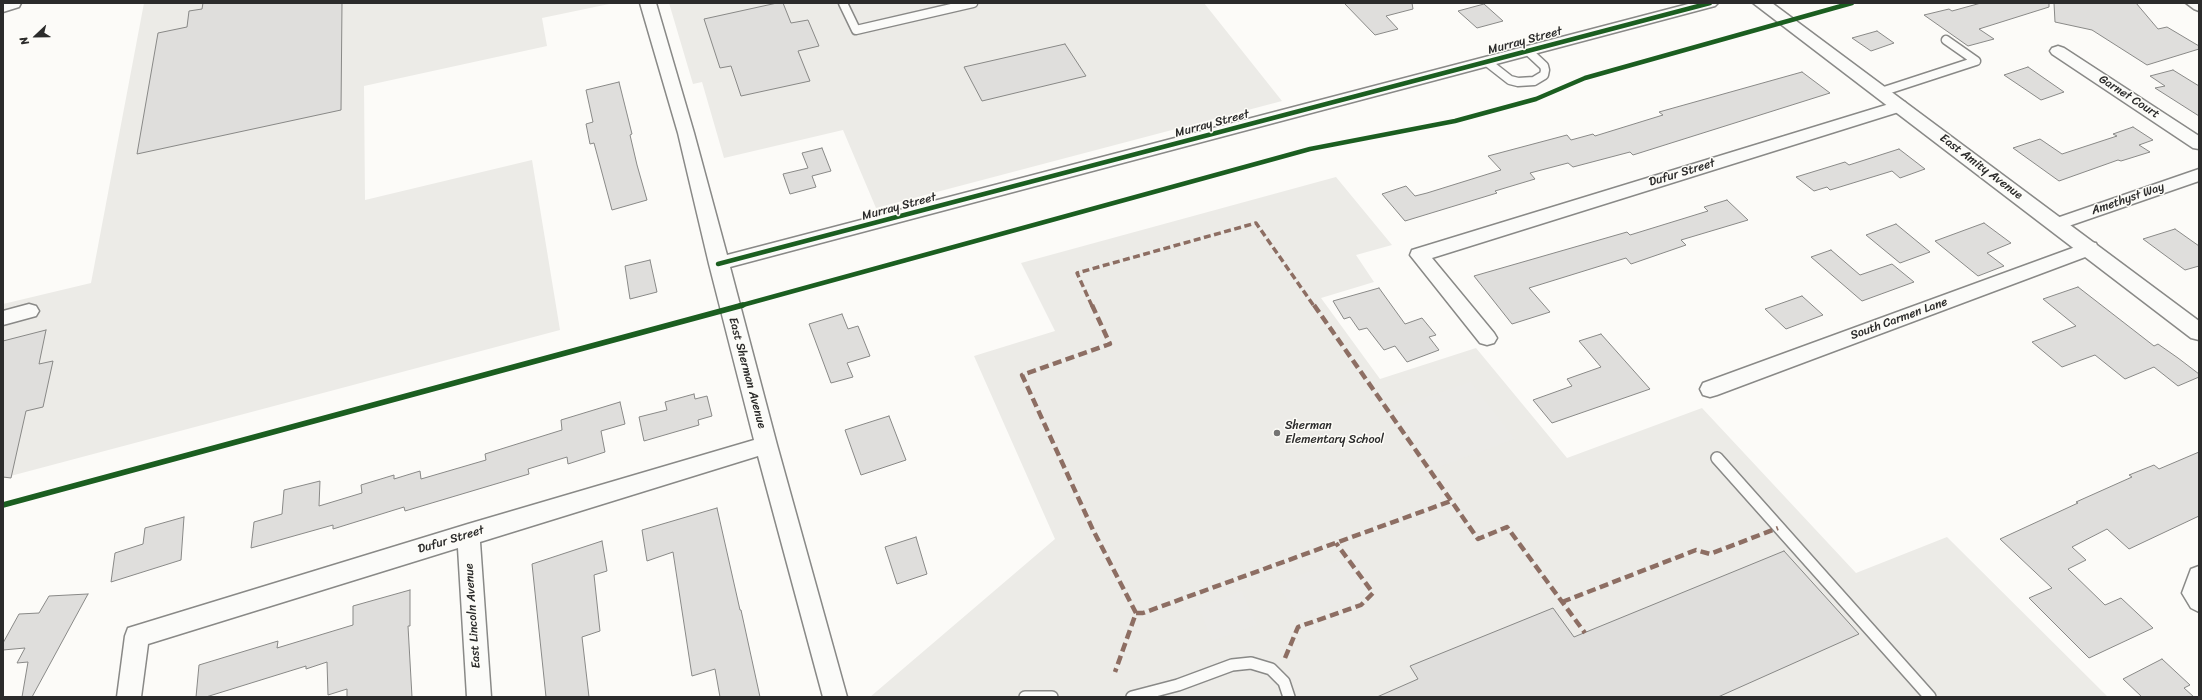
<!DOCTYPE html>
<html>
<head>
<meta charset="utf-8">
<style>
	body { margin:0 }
	#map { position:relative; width:2202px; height:700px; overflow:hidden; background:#fcfbf8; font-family:Sriracha,sans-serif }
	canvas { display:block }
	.frame { position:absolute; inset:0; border:4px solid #2b2b2b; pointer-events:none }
	.north { position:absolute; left:16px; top:16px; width:40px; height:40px; -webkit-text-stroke:3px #fdfcf7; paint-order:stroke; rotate:248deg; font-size:11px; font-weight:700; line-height:16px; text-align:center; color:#2b2b2b }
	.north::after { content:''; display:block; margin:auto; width:14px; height:18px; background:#2b2b2b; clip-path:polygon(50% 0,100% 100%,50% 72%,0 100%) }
</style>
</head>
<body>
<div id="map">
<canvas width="2202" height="700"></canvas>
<div class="frame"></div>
<div class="north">N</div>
</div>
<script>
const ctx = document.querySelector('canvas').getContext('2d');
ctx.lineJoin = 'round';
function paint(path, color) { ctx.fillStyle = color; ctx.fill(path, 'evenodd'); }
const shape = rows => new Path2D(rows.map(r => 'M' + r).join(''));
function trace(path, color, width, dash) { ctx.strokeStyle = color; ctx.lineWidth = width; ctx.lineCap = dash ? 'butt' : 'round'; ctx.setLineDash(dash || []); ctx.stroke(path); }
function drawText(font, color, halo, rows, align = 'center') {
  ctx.font = font + ' Sriracha,sans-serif'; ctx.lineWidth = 3; ctx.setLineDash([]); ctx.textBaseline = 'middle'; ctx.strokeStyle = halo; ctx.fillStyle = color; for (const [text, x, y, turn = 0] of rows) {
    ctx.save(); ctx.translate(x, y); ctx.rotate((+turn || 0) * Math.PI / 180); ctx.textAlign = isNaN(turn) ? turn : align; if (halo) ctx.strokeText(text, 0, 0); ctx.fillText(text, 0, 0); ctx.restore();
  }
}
const built = shape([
	[144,3,614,3,542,18,547,46,364,86,365,200,532,160,560,330,3,478,3,304,91,283],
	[669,3,1204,3,1282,101,876,208,843,130,724,158,702,82,693,84],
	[1336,177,1392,245,1356,255,1374,282,1321,298,1380,379,1476,348,1567,458,1702,408,1856,573,1947,537,2108,697,870,697,1055,539,974,356,1055,331,1021,263]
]);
const green = shape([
	[1471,382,1515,439,1433,469,1391,409],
	[1345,558,1367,592,1299,619,1277,584],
	[1242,591,1257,625,1212,641,1198,607]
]);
const building = shape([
	[203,3,342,3,341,110,137,154,158,33,187,27,189,11,202,9,203,3],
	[777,3,783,3,791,23,808,20,819,46,798,51,810,81,741,96,731,66,720,68,704,19,777,3],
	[1344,3,1412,3,1413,9,1386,16,1398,29,1375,35,1344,3],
	[1981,3,2049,3,2049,7,1979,29,1994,39,1968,46,1924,15,1949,9,1952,11,1981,3],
	[2054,3,2136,3,2158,29,2167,27,2199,46,2199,49,2147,65,2092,30,2055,22,2054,3],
	[1484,4,1503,21,1477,28,1458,11,1484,4],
	[1877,31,1894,43,1871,51,1852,38,1877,31],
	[1065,44,1086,76,982,101,964,67,1065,44],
	[2028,67,2064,92,2041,100,2004,75,2028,67],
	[2173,70,2199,86,2199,116,2155,88,2165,86,2150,76,2173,70],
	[1802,72,1830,93,1633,155,1630,152,1573,167,1568,163,1530,173,1535,179,1495,191,1497,193,1405,221,1382,194,1406,186,1415,196,1427,193,1501,170,1488,156,1567,135,1571,140,1593,134,1595,136,1663,115,1659,112,1802,72],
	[619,82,632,134,630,135,637,165,647,200,612,210,594,143,590,144,586,124,593,122,586,90,619,82],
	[2133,127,2153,140,2139,145,2150,152,2121,161,2118,160,2059,181,2013,148,2040,139,2062,154,2117,136,2113,134,2133,127],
	[822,148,831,171,812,176,816,187,790,194,783,174,808,168,802,153,822,148],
	[1899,149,1925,169,1900,178,1892,171,1830,190,1827,187,1814,191,1796,177,1845,162,1849,165,1899,149],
	[1727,200,1748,220,1681,240,1686,245,1631,264,1626,258,1529,288,1550,312,1512,324,1474,276,1627,232,1630,235,1708,211,1704,207,1727,200],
	[1984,223,2011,243,1987,253,2004,266,1978,276,1935,241,1984,223],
	[1896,224,1930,252,1900,263,1866,235,1896,224],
	[2175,229,2199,246,2199,266,2185,270,2143,239,2175,229],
	[1831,250,1860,275,1892,264,1914,282,1862,301,1811,257,1831,250],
	[650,260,657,292,630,299,625,266,650,260],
	[2078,287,2154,346,2158,344,2178,358,2199,374,2199,377,2178,386,2154,367,2125,379,2095,355,2062,367,2032,342,2076,326,2043,299,2078,287],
	[1379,288,1405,324,1422,318,1436,335,1429,337,1439,350,1407,362,1395,346,1384,350,1367,328,1359,330,1350,317,1344,319,1333,301,1379,288],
	[1802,296,1823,315,1786,329,1765,309,1802,296],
	[842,314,848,329,858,326,870,356,847,363,853,377,831,383,809,324,842,314],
	[46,330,39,364,53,361,43,407,26,411,11,478,3,477,3,341,46,330],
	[1601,334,1650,389,1552,423,1533,400,1572,386,1567,379,1601,367,1579,341,1601,334],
	[694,394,695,399,707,396,712,416,698,420,699,425,644,441,639,417,667,410,665,402,694,394],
	[620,402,625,424,601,431,605,452,568,464,567,457,528,469,529,474,405,511,404,507,333,529,333,525,251,548,254,522,282,514,284,490,320,481,319,506,362,493,361,485,394,475,394,479,420,471,421,479,486,460,485,454,562,430,561,420,620,402],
	[889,416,906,460,861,475,845,430,889,416],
	[2199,452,2199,516,2129,549,2107,529,2072,547,2086,560,2068,569,2105,605,2121,598,2153,628,2089,658,2029,598,2052,588,2000,539,2078,503,2076,502,2132,477,2129,475,2154,465,2159,469,2199,452],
	[717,508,740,610,741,610,760,697,720,697,715,669,692,676,673,552,647,561,642,530,717,508],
	[184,517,181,560,111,582,115,553,143,544,145,528,184,517],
	[916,537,927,574,897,584,885,547,916,537],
	[602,541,607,571,594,575,600,631,582,637,589,697,546,697,532,564,602,541],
	[1784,551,1859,634,1718,697,1377,697,1418,679,1410,666,1553,608,1574,637,1784,551],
	[410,590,410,626,408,626,412,697,347,697,347,689,328,695,327,662,306,669,306,666,206,697,196,697,199,665,278,641,277,648,353,625,353,606,410,590],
	[88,594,32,697,22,697,28,662,17,663,25,648,3,650,3,643,19,614,39,613,49,596,88,594],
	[2162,659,2190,685,2184,688,2194,697,2142,697,2123,679,2162,659]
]);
const serviceFar1 = shape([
	[843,3,856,30,973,3],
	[1487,62,1510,80,1518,82,1534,81,1544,75,1545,70,1544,66,1528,51],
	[1881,92,1976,61,1946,40]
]);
const service = shape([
	[1717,458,1930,697],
	[1025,697,1052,697],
	[1132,697,1178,685,1232,665,1251,663,1271,669,1284,682,1289,697]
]);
const minor = shape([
	[640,3,656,3,694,133,727,255,1692,3,1718,3,1715,6,730,267,777,445,847,697,823,697,758,456,480,542,491,697,467,697,458,548,148,644,141,697,117,697,125,636,128,628,468,524,754,440,709,264,678,133,640,3],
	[2186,3,2199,3,2199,11,2194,9,2186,3],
	[2058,46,2064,48,2199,136,2199,149,2193,148,2052,54,2050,51,2052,48,2058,46],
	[1899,101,1905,102,1907,106,1905,110,1432,258,1494,333,1497,338,1494,343,1487,345,1480,343,1410,255,1412,250,1899,101],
	[2199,169,2199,181,2057,230,2051,228,2048,224,2051,220,2199,169],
	[2089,242,2096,243,2098,248,2096,253,1717,395,1710,397,1703,395,1700,389,1703,383,2089,242],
	[29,304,36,306,39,311,36,316,3,325,3,311,29,304],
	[2199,566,2199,612,2191,608,2182,593,2191,569,2199,566]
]);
const tertiary = shape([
	[3,3,21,3,19,7,3,12,3,3]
]);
const secondary = shape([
	[1753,3,1772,3,2199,321,2199,340,2191,338,1753,3]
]);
const quietFar1 = shape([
	[1092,306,1077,273,1256,223,1314,306]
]);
const quiet = shape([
	[1092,305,1110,344,1022,375,1093,530,1136,613,1115,672],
	[1314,305,1478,539,1507,527,1585,633],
	[1562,602,1696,550,1710,554,1778,528],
	[1136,613,1143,613,1451,501],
	[1285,658,1298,627,1361,605,1373,593,1336,543]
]);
const cyclewayFar1 = shape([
	[718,264,1710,3],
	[739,306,1310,149,1455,121,1536,99,1585,78,1852,3]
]);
const cycleway = shape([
	[3,505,743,305]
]);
const markers = [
	[1277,433,4,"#747473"]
];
const streetNames = [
	["Murray Street",1525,41,-15],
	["Garnet Court",2129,97,33],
	["Murray Street",1212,124,-15],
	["East Amity Avenue",1981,167,37],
	["Dufur Street",1682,173,-17],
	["Amethyst Way",2128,199,-19],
	["Murray Street",899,207,-15],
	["South Carmen Lane",1899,319,-20],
	["East Sherman Avenue",747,373,75],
	["Dufur Street",451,540,-17],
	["East Lincoln Avenue",473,616,-94]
];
const poiNames = [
	["Sherman",1285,426],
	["Elementary School",1285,440]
];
paint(built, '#ecebe7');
paint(green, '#ecebe8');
paint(building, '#dfdedc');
trace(building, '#898987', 1);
trace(serviceFar1, '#898987', 11);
trace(service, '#898987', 14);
trace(minor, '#898987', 3);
trace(tertiary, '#898987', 3);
trace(secondary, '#898987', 3);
trace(serviceFar1, '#fbfbf9', 8);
trace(service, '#fbfbf9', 11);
paint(minor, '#fbfbf9');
paint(tertiary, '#fbfbf9');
paint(secondary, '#fbfbf9');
trace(quietFar1, '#8d6e63', 3.5, [7, 3.5]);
trace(quiet, '#8d6e63', 4.5, [9, 4.5]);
trace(cyclewayFar1, '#1b5e20', 4.5);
trace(cycleway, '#1b5e20', 5.5);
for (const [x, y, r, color] of markers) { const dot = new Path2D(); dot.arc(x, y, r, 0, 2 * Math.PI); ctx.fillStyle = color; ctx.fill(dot); trace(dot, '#fdfcf7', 1.5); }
drawText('12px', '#2b2b2b', '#fdfcf7', streetNames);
drawText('12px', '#2b2b2b', '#fdfcf7', poiNames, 'left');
</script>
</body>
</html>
